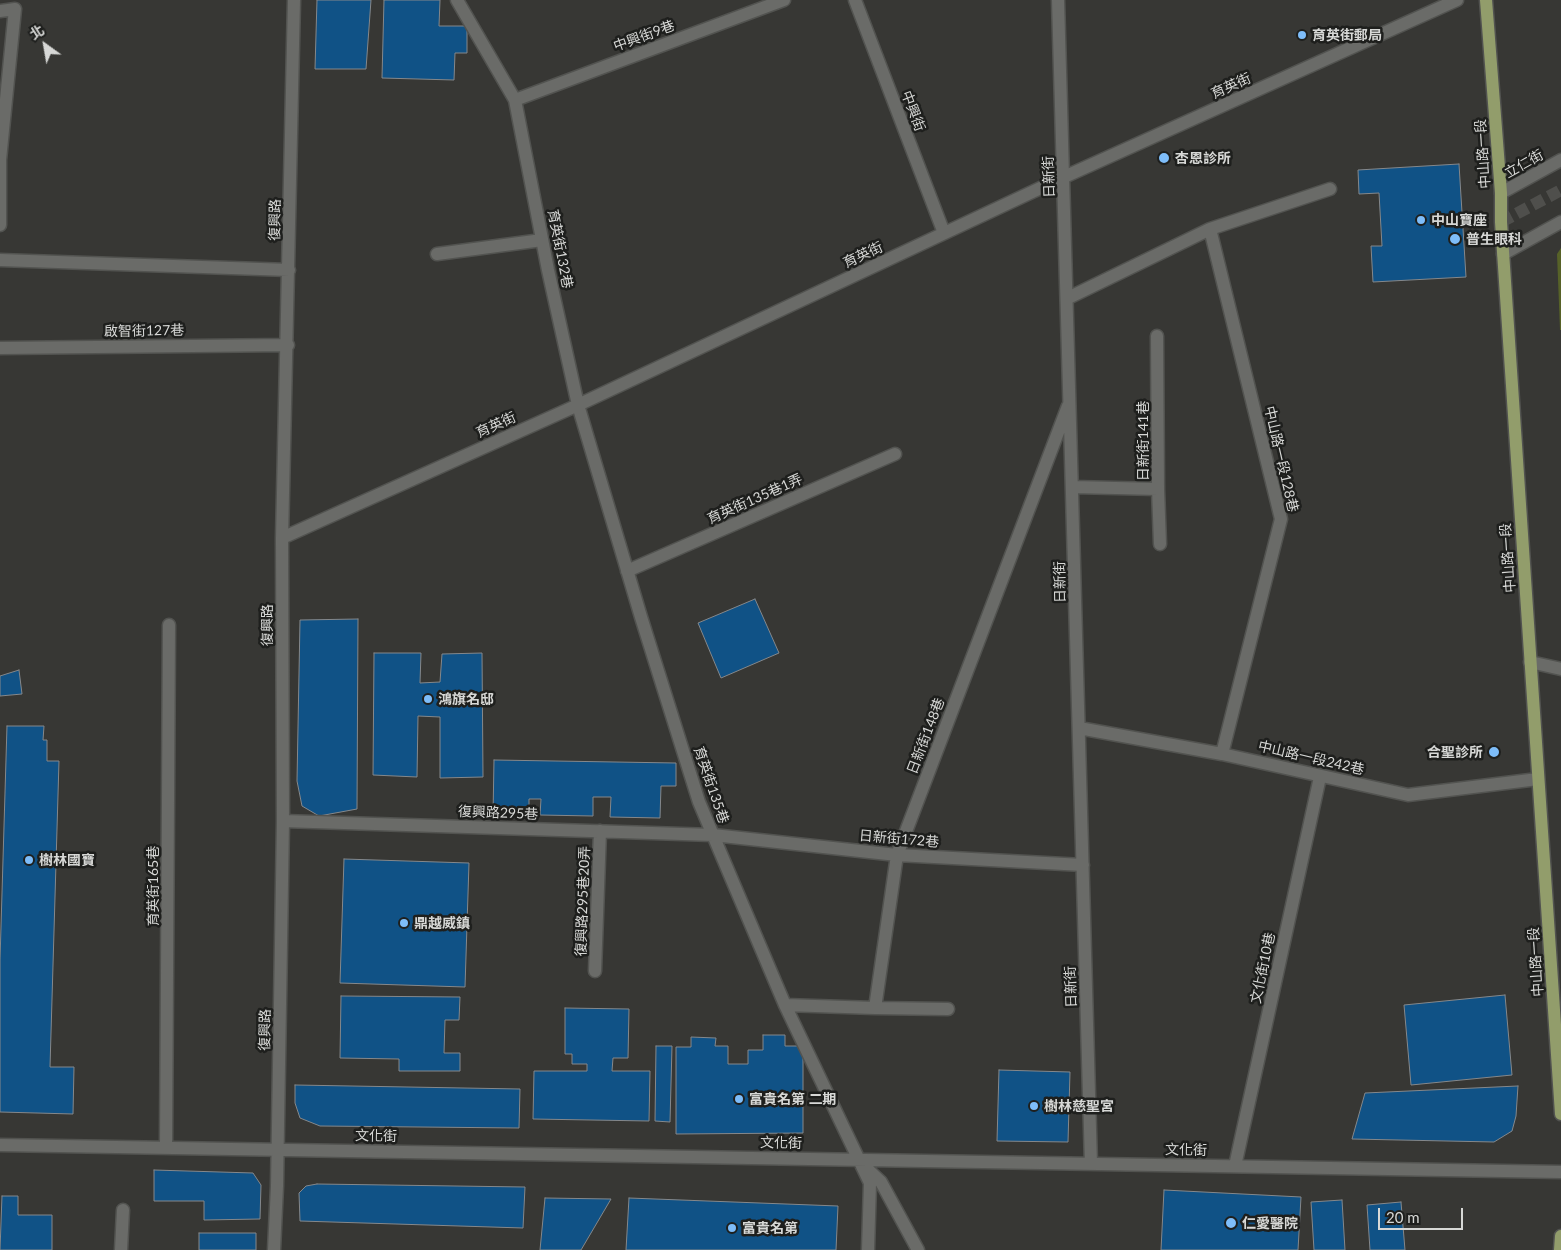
<!DOCTYPE html>
<html>
<head>
<meta charset="utf-8">
<style>
	body { margin:0 }
	#map { position:relative; width:1561px; height:1250px; overflow:hidden; background:#373734; font-family:Lato,"Noto Sans TC",sans-serif }
	canvas { display:block }
	.north { position:absolute; left:20px; top:20px; width:50px; height:50px; -webkit-text-stroke:4px #1e1f1d; paint-order:stroke; rotate:328deg; font-size:14px; font-weight:700; line-height:20px; text-align:center; color:#d7d8d6 }
	.north::after { content:''; display:block; margin:auto; width:18px; height:22px; background:#d7d8d6; clip-path:polygon(50% 0,100% 100%,50% 72%,0 100%) }
	.scale { position:absolute; left:1378px; top:1208px; width:85px; height:22px; box-sizing:border-box; border:2px solid #d7d8d6; border-top:0; padding-left:6px; font-size:15px; line-height:18px; white-space:nowrap; color:#d7d8d6; -webkit-text-stroke:4px #1e1f1d; paint-order:stroke }
</style>
</head>
<body>
<div id="map">
<canvas width="1561" height="1250"></canvas>
<div class="north">北</div>
<div class="scale">20 m</div>
</div>
<script>
const ctx = document.querySelector('canvas').getContext('2d');
ctx.lineJoin = 'round';
function paint(path, color) { ctx.fillStyle = color; ctx.fill(path, 'evenodd'); }
const shape = rows => new Path2D(rows.map(r => 'M' + r).join(''));
function trace(path, color, width, dash) { ctx.strokeStyle = color; ctx.lineWidth = width; ctx.lineCap = dash ? 'butt' : 'round'; ctx.setLineDash(dash || []); ctx.stroke(path); }
function drawText(font, color, halo, rows, align = 'center') {
  ctx.font = font + ' Lato,"Noto Sans TC",sans-serif'; ctx.lineWidth = 5; ctx.setLineDash([]); ctx.textBaseline = 'middle'; ctx.strokeStyle = halo; ctx.fillStyle = color; for (const [text, x, y, turn = 0] of rows) {
    ctx.save(); ctx.translate(x, y); ctx.rotate((+turn || 0) * Math.PI / 180); ctx.textAlign = isNaN(turn) ? turn : align; if (halo) ctx.strokeText(text, 0, 0); ctx.fillText(text, 0, 0); ctx.restore();
  }
}
const green = shape([
	[1561,248,1561,330,1560,330,1557,254]
]);
const building = shape([
	[317,0,371,0,366,69,315,69,317,0],
	[384,0,440,0,439,26,467,26,467,53,455,53,454,80,382,78,384,0],
	[1459,164,1466,277,1373,282,1371,246,1382,246,1379,193,1359,194,1358,170,1459,164],
	[755,599,779,653,721,678,698,623,755,599],
	[358,619,357,809,319,816,302,806,297,781,300,620,358,619],
	[374,653,421,653,420,683,440,682,442,654,482,653,483,777,440,778,440,717,418,716,417,777,373,775,374,653],
	[19,670,22,694,0,696,0,676,19,670],
	[7,726,44,726,43,740,47,740,47,761,59,761,50,1067,74,1067,73,1114,0,1112,0,960,7,726],
	[494,760,676,763,676,786,661,786,660,818,610,817,611,797,593,797,593,816,540,815,541,799,529,799,529,817,493,816,494,760],
	[344,859,469,863,465,987,340,983,344,859],
	[1505,995,1512,1075,1411,1085,1404,1005,1505,995],
	[341,996,460,997,459,1020,445,1020,444,1053,460,1053,460,1071,399,1071,399,1059,340,1058,341,996],
	[565,1008,629,1009,628,1058,613,1058,612,1071,650,1071,649,1121,533,1119,534,1071,587,1071,587,1064,572,1064,572,1054,565,1054,565,1008],
	[763,1035,785,1035,785,1046,803,1046,803,1133,676,1134,676,1047,691,1047,691,1037,716,1038,715,1046,728,1046,728,1064,748,1064,748,1050,763,1050,763,1035],
	[656,1046,672,1046,670,1122,655,1121,656,1046],
	[999,1070,1070,1072,1068,1142,997,1141,999,1070],
	[295,1085,520,1089,519,1128,320,1126,300,1118,295,1103,295,1085],
	[1518,1086,1516,1116,1512,1131,1494,1142,1352,1139,1365,1093,1518,1086],
	[154,1170,253,1173,261,1185,260,1219,204,1220,204,1201,154,1201,154,1170],
	[317,1184,525,1187,523,1228,300,1221,299,1193,306,1186,317,1184],
	[1164,1190,1301,1197,1298,1250,1161,1250,1164,1190],
	[2,1196,18,1196,18,1215,52,1215,52,1250,0,1250,2,1196],
	[545,1198,611,1199,581,1250,540,1250,545,1198],
	[629,1198,838,1206,836,1250,626,1250,629,1198],
	[1342,1200,1345,1250,1314,1250,1311,1202,1342,1200],
	[1401,1202,1405,1250,1370,1250,1367,1205,1401,1202],
	[199,1233,256,1233,256,1250,199,1250,199,1233]
]);
const minorTunnel = shape([
	[1501,222,1561,190]
]);
const minor = shape([
	[457,0,515,100,548,270,578,405,641,617,699,802,785,1005,870,1183,868,1250],
	[855,0,944,233],
	[1058,0,1091,1164],
	[0,11,15,9,0,160,0,225],
	[515,100,784,0],
	[1501,193,1561,160],
	[1210,229,1281,519,1222,754],
	[437,254,542,240],
	[1503,254,1561,222],
	[0,260,289,270],
	[1068,298,1210,229,1330,189],
	[0,348,288,345],
	[1073,487,1158,489,1157,336],
	[1158,489,1160,544],
	[282,538,578,405,1064,177,1457,0],
	[627,571,895,454],
	[1530,662,1561,669],
	[1079,728,1222,754,1408,795,1538,779],
	[283,821,713,835,897,855,1083,865],
	[595,971,600,831],
	[785,1005,875,1008,897,855,1068,406],
	[875,1008,948,1009],
	[0,1145,1561,1172],
	[166,1148,169,625],
	[1235,1166,1320,777],
	[865,1167,881,1182,918,1250],
	[121,1250,123,1210],
	[274,1250,277,1186,283,821,282,538,294,0]
]);
const major = shape([
	[1486,0,1501,193,1501,222,1561,1114],
	[1560,1250,1561,1236]
]);
const markers = [
	[1302,35,5,"#7ebdf9"],
	[1164,158,6,"#7ebdf9"],
	[1421,220,5,"#7ebdf9"],
	[1455,239,6,"#7ebdf9"],
	[428,699,5,"#7ebdf9"],
	[1494,752,6,"#7ebdf9"],
	[29,860,5,"#7ebdf9"],
	[404,923,5,"#7ebdf9"],
	[739,1099,5,"#7ebdf9"],
	[1034,1106,5,"#7ebdf9"],
	[1231,1223,6,"#7ebdf9"],
	[732,1228,5,"#7ebdf9"]
];
const poiNames = [
	["育英街郵局",1312,35],
	["杏恩診所",1175,158],
	["中山寶座",1431,220],
	["普生眼科",1466,239],
	["鴻旗名邸",438,699],
	["合聖診所",1483,752,"right"],
	["樹林國寶",39,860],
	["鼎越威鎮",414,923],
	["富貴名第 二期",749,1099],
	["樹林慈聖宮",1044,1106],
	["仁愛醫院",1242,1223],
	["富貴名第",742,1228]
];
const streetNames = [
	["中興街9巷",644,36,-20],
	["育英街",1231,86,-24],
	["中興街",913,111,69],
	["中山路一段",1483,154,-94],
	["立仁街",1524,164,-29],
	["日新街",1049,177,-92],
	["復興路",275,220,-89],
	["育英街132巷",560,249,79],
	["育英街",863,255,-25],
	["啟智街127巷",144,331,-1],
	["育英街",496,425,-24],
	["日新街141巷",1143,441,-90],
	["中山路一段128巷",1281,459,77],
	["育英街135巷1弄",755,499,-24],
	["中山路一段",1508,558,-94],
	["日新街",1060,582,-91],
	["復興路",267,625,-90],
	["日新街148巷",926,736,-69],
	["中山路一段242巷",1311,758,13],
	["育英街135巷",711,785,71],
	["復興路295巷",498,813,2],
	["日新街172巷",899,839,5],
	["育英街165巷",153,886,-90],
	["復興路295巷20弄",583,901,-88],
	["中山路一段",1536,962,-94],
	["文化街10巷",1263,968,-78],
	["日新街",1071,987,-92],
	["復興路",265,1030,-89],
	["文化街",376,1136,1],
	["文化街",781,1143,1],
	["文化街",1186,1150,1]
];
paint(green, '#576228');
paint(building, '#105286');
trace(building, '#85888b', 1);
trace(minorTunnel, '#4f4f4c', 12, [12, 6]);
trace(minor, '#525350', 15);
trace(major, '#525350', 15);
trace(minor, '#6a6b68', 12);
trace(major, '#929d6b', 12);
for (const [x, y, r, color] of markers) { const dot = new Path2D(); dot.arc(x, y, r, 0, 2 * Math.PI); ctx.fillStyle = color; ctx.fill(dot); trace(dot, '#1e1f1d', 2); }
drawText('bold 14px', '#d7d8d6', '#1e1f1d', poiNames, 'left');
drawText('14px', '#d7d8d6', '#1e1f1d', streetNames);
</script>
</body>
</html>
